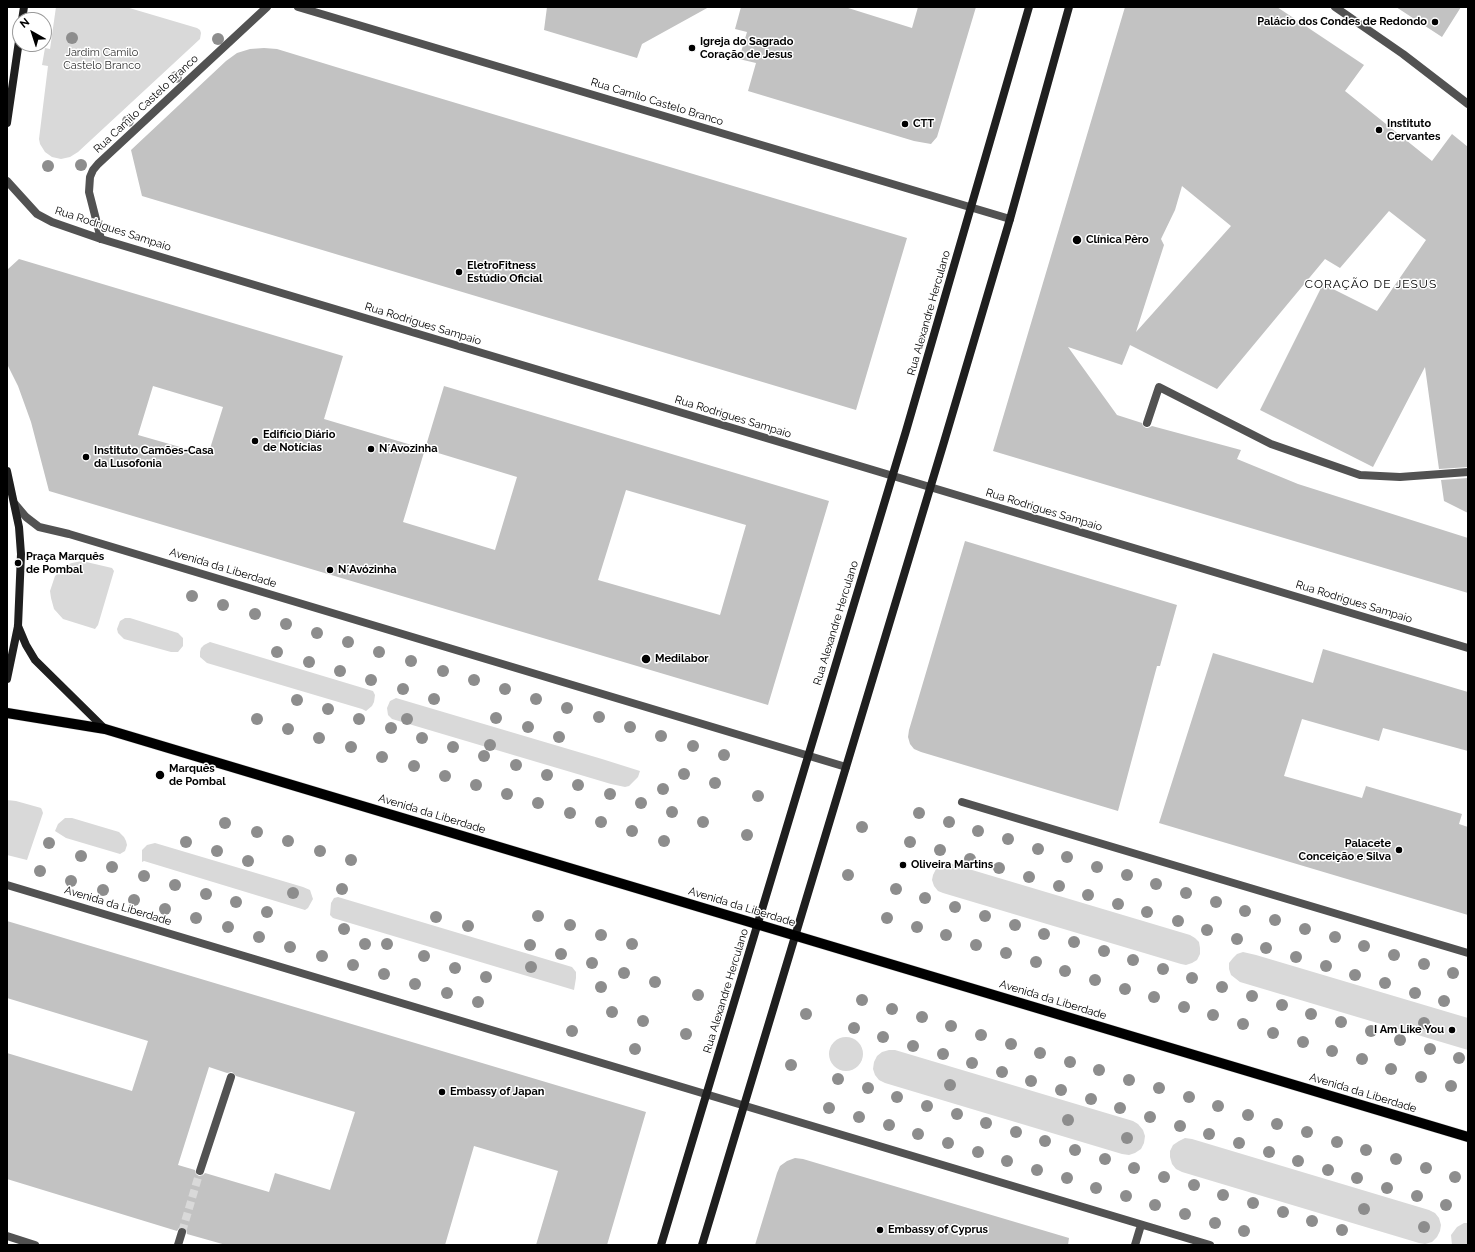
<!DOCTYPE html>
<html>
<head>
<meta charset="utf-8">
<style>
	body { margin:0 }
	#map { position:relative; width:1475px; height:1252px; overflow:hidden; background:#fff; font-family:Raleway,sans-serif }
	canvas { display:block }
	.frame { position:absolute; inset:0; border:8px solid #000; pointer-events:none }
	.north { position:absolute; left:12px; top:12px; width:40px; height:40px; box-sizing:border-box; background:#fff; border:1px solid #999; border-radius:50%; rotate:321deg; font-size:11px; font-weight:700; line-height:16px; text-align:center; color:#000 }
	.north::after { content:''; display:block; margin:auto; width:14px; height:18px; background:#000; clip-path:polygon(50% 0,100% 100%,50% 72%,0 100%) }
</style>
</head>
<body>
<div id="map">
<canvas width="1475" height="1252"></canvas>
<div class="frame"></div>
<div class="north">N</div>
</div>
<script>
const ctx = document.querySelector('canvas').getContext('2d');
ctx.lineJoin = 'round';
function paint(path, color) { ctx.fillStyle = color; ctx.fill(path, 'evenodd'); }
const shape = rows => new Path2D(rows.map(r => 'M' + r).join(''));
function trace(path, color, width, dash) { ctx.strokeStyle = color; ctx.lineWidth = width; ctx.lineCap = dash ? 'butt' : 'round'; ctx.setLineDash(dash || []); ctx.stroke(path); }
function drawText(font, color, halo, rows, align = 'center') {
  ctx.font = font + ' Raleway,sans-serif'; ctx.lineWidth = 3; ctx.setLineDash([]); ctx.textBaseline = 'middle'; ctx.strokeStyle = halo; ctx.fillStyle = color; for (const [text, x, y, turn = 0] of rows) {
    ctx.save(); ctx.translate(x, y); ctx.rotate((+turn || 0) * Math.PI / 180); ctx.textAlign = isNaN(turn) ? turn : align; if (halo) ctx.strokeText(text, 0, 0); ctx.fillText(text, 0, 0); ctx.restore();
  }
}
const green = shape([
	[56,7,126,7,197,28,200,30,201,33,200,39,78,152,70,157,61,159,52,157,45,152,40,144,39,139,48,66,42,65,45,48,50,49],
	[82,561,112,568,114,571,98,625,95,629,63,619,54,609,51,598,50,591,55,576,66,565,72,563],
	[125,618,130,618,178,633,183,638,183,646,178,652,171,652,124,639,118,633,117,629,120,621],
	[210,642,373,691,375,695,374,702,372,706,366,711,362,709,207,663,200,657,200,652,201,648,204,645],
	[396,698,602,759,640,771,638,777,629,786,625,787,611,784,392,719,388,715,387,708,390,701],
	[7,800,16,801,41,808,42,810,43,813,27,860,7,855],
	[65,818,72,818,119,832,124,837,126,841,127,845,125,851,120,854,66,838,55,831,58,824],
	[155,843,303,887,310,890,313,899,308,908,305,910,144,861,142,862,142,850,147,845],
	[946,863,952,864,1190,935,1195,938,1199,942,1200,948,1200,954,1197,960,1192,963,1186,965,1181,964,943,893,938,891,934,886,932,880,933,875,936,869,940,865],
	[338,897,572,967,576,972,576,978,574,990,333,918,330,915,331,903,334,898],
	[1243,952,1256,955,1468,1018,1468,1050,1240,982,1231,975,1229,969,1229,963,1233,958,1237,954],
	'829 1054a17 17 0 1 1 34 0a17 17 0 1 1-34 0Z',
	[889,1050,895,1050,1133,1121,1138,1124,1143,1130,1145,1136,1144,1143,1141,1149,1135,1153,1129,1155,1122,1154,885,1083,879,1080,875,1075,873,1069,874,1062,877,1056,882,1052],
	[1185,1138,1192,1139,1429,1210,1435,1213,1439,1218,1441,1225,1440,1231,1437,1237,1432,1242,1425,1244,1419,1243,1182,1172,1176,1169,1172,1164,1170,1157,1170,1151,1173,1145,1179,1141],
	[1464,1223,1468,1223,1468,1245,1452,1245,1451,1235,1457,1227]
]);
const building = shape([
	[547,7,709,7,642,44,637,58,544,30],
	[741,7,845,7,912,28,918,7,976,7,937,137,931,144,914,141,748,91,756,63,739,59,747,32,735,29],
	[1125,7,1277,7,1364,65,1345,91,1432,161,1452,134,1468,147,1468,467,1439,469,1425,367,1373,467,1260,410,1323,284,1377,311,1426,240,1389,211,1340,268,1325,259,1217,389,1130,345,1122,365,1068,347,1117,415,1142,423,1143,426,1146,428,1148,428,1152,426,1241,450,1237,459,1298,484,1468,538,1468,593,993,451],
	[1182,186,1231,226,1136,332,1164,245,1161,239,1175,210],
	[1396,7,1461,7,1442,37],
	[264,48,277,49,349,71,907,238,856,410,142,196,131,150,226,61,237,53,250,49],
	[19,259,343,356,324,419,425,449,444,386,829,501,768,705,49,491,31,422,18,386,7,364,7,270],
	[153,386,223,407,208,455,138,435],
	[425,449,517,477,495,550,403,522],
	[626,490,746,525,720,615,598,580],
	[1468,478,1468,513,1444,501,1441,480],
	[965,541,1177,605,1160,666,1157,666,1118,811,921,752,914,749,910,744,908,737,909,730],
	[1323,649,1468,692,1468,751,1383,728,1379,741,1302,719,1284,776,1362,798,1366,786,1462,814,1459,824,1468,827,1468,915,1159,823,1213,653,1313,683],
	[7,921,646,1112,607,1245,536,1245,558,1171,474,1146,445,1245,226,1245,187,1234,186,1229,183,1227,179,1228,177,1231,7,1179,7,1053,132,1091,148,1041,7,998],
	[209,1067,227,1073,232,1072,236,1076,355,1112,330,1190,275,1173,269,1192,205,1173,203,1175,199,1176,196,1174,195,1170,178,1165],
	[795,1158,803,1159,1069,1238,1068,1245,755,1245,777,1173,780,1166,787,1161]
]);
const streetTunnel = shape([
	[182,1232,200,1171]
]);
const street = shape([
	[298,7,1010,219],
	[1335,7,1403,54,1468,104],
	[7,181,37,214,52,222,101,239,1468,648],
	[101,239,89,192,90,177,93,170,98,164,267,7],
	[1147,423,1159,387,1271,444,1360,475,1400,477,1468,472],
	[15,504,26,517,39,527,69,534,846,767],
	[962,802,1468,953],
	[7,885,1210,1245],
	[200,1171,231,1077],
	[7,1236,35,1245],
	[178,1245,182,1232],
	[1135,1245,1141,1225]
]);
const secondary = shape([
	[22,20,24,7],
	[7,123,20,34],
	[7,471,19,527,21,554,18,626,7,679],
	[18,626,26,645,35,660,105,729],
	[661,1245,906,431,1029,7],
	[702,1245,944,442,1010,219,1069,7]
]);
const primary = shape([
	[7,713,105,729,1468,1137]
]);
const trees = [
	[72,38],
	[218,39],
	[176,77],
	[128,121],
	[81,165],
	[48,166],
	[192,596],
	[223,605],
	[255,614],
	[286,624],
	[317,633],
	[348,642],
	[277,652],
	[379,652],
	[411,661],
	[309,662],
	[340,671],
	[443,671],
	[371,680],
	[474,680],
	[403,689],
	[505,689],
	[434,699],
	[536,699],
	[297,700],
	[567,708],
	[328,709],
	[599,717],
	[496,718],
	[257,719],
	[359,719],
	[407,719],
	[528,727],
	[630,727],
	[391,728],
	[288,729],
	[661,736],
	[559,737],
	[319,738],
	[422,738],
	[490,745],
	[693,746],
	[351,747],
	[453,747],
	[724,755],
	[484,756],
	[382,757],
	[516,765],
	[414,766],
	[684,774],
	[547,775],
	[445,776],
	[715,783],
	[476,785],
	[578,785],
	[663,789],
	[507,794],
	[610,794],
	[758,796],
	[538,803],
	[641,803],
	[672,812],
	[570,813],
	[919,813],
	[601,822],
	[703,822],
	[949,822],
	[225,823],
	[862,827],
	[632,831],
	[978,831],
	[257,832],
	[747,835],
	[1008,839],
	[288,841],
	[664,841],
	[186,842],
	[910,842],
	[49,843],
	[1038,849],
	[940,850],
	[217,851],
	[320,851],
	[81,856],
	[1067,857],
	[970,859],
	[351,860],
	[248,861],
	[112,867],
	[1097,867],
	[999,868],
	[40,871],
	[848,875],
	[1127,875],
	[144,876],
	[1029,877],
	[71,881],
	[1156,884],
	[175,885],
	[1059,886],
	[342,889],
	[896,889],
	[103,890],
	[293,893],
	[1186,893],
	[206,894],
	[1088,895],
	[925,898],
	[134,900],
	[236,902],
	[1216,902],
	[1118,904],
	[955,907],
	[165,909],
	[1245,911],
	[267,912],
	[1147,912],
	[538,916],
	[985,916],
	[436,917],
	[196,918],
	[887,918],
	[1275,920],
	[1178,921],
	[570,925],
	[1015,925],
	[468,926],
	[228,927],
	[917,927],
	[344,929],
	[1305,929],
	[1207,930],
	[1044,934],
	[601,935],
	[946,935],
	[259,937],
	[1335,937],
	[1237,939],
	[1074,942],
	[365,944],
	[387,944],
	[632,944],
	[530,945],
	[976,945],
	[1364,946],
	[290,947],
	[1266,948],
	[1104,951],
	[1006,953],
	[561,954],
	[1394,955],
	[322,956],
	[424,956],
	[1296,957],
	[1133,960],
	[1036,962],
	[592,963],
	[1424,964],
	[353,965],
	[1326,966],
	[531,967],
	[455,968],
	[1163,969],
	[1065,971],
	[624,973],
	[1453,973],
	[384,974],
	[1355,975],
	[486,977],
	[1192,978],
	[1095,980],
	[655,982],
	[1385,983],
	[415,984],
	[601,987],
	[1222,987],
	[1125,989],
	[447,993],
	[1415,993],
	[698,995],
	[1252,996],
	[1154,997],
	[862,1000],
	[1444,1001],
	[478,1002],
	[1282,1005],
	[1184,1007],
	[892,1009],
	[612,1012],
	[806,1014],
	[1311,1014],
	[1213,1015],
	[922,1017],
	[643,1021],
	[1341,1022],
	[1424,1023],
	[1243,1024],
	[951,1026],
	[854,1028],
	[572,1031],
	[1371,1031],
	[1273,1033],
	[686,1034],
	[981,1035],
	[883,1037],
	[1400,1040],
	[1303,1042],
	[1011,1044],
	[913,1046],
	[635,1049],
	[1430,1049],
	[1332,1051],
	[1040,1053],
	[943,1054],
	[1459,1058],
	[1362,1059],
	[1070,1062],
	[972,1063],
	[791,1065],
	[1391,1069],
	[1099,1070],
	[1002,1072],
	[1421,1077],
	[838,1079],
	[1129,1080],
	[1031,1081],
	[950,1085],
	[1451,1086],
	[868,1088],
	[1159,1088],
	[1061,1090],
	[897,1097],
	[1189,1097],
	[1091,1099],
	[927,1106],
	[1218,1106],
	[829,1108],
	[1120,1108],
	[957,1114],
	[1248,1115],
	[859,1117],
	[1150,1117],
	[1068,1120],
	[986,1123],
	[1277,1124],
	[889,1125],
	[1180,1126],
	[1016,1132],
	[1307,1132],
	[918,1134],
	[1209,1134],
	[1127,1138],
	[1045,1141],
	[1337,1142],
	[948,1143],
	[1239,1143],
	[1075,1150],
	[1366,1150],
	[978,1152],
	[1269,1152],
	[1105,1159],
	[1396,1159],
	[1007,1161],
	[1298,1161],
	[1134,1168],
	[1426,1168],
	[1037,1170],
	[1328,1170],
	[1164,1177],
	[1455,1177],
	[1067,1178],
	[1357,1178],
	[1194,1185],
	[1096,1188],
	[1387,1188],
	[1223,1195],
	[1126,1196],
	[1417,1196],
	[1253,1203],
	[1155,1205],
	[1446,1205],
	[1364,1209],
	[1283,1212],
	[1185,1214],
	[1312,1221],
	[1215,1223],
	[1424,1227],
	[1342,1230],
	[1244,1231]
];
const markers = [
	[1435,22,4,"#000"],
	[692,48,4,"#000"],
	[905,124,4,"#000"],
	[1379,130,4,"#000"],
	[1077,240,5,"#000"],
	[459,272,4,"#000"],
	[255,441,4,"#000"],
	[371,449,4,"#000"],
	[86,457,4,"#000"],
	[18,563,4,"#000"],
	[330,570,4,"#000"],
	[646,659,5,"#000"],
	[160,775,5,"#000"],
	[1399,850,4,"#000"],
	[903,865,4,"#000"],
	[1452,1030,4,"#000"],
	[442,1092,4,"#000"],
	[880,1230,4,"#000"]
];
const poiNames = [
	["Palácio dos Condes de Redondo",1427,22,"right"],
	["Igreja do Sagrado",700,42],
	["Coração de Jesus",700,55],
	["CTT",913,124],
	["Instituto",1387,124],
	["Cervantes",1387,137],
	["Clínica Pêro",1086,240],
	["EletroFitness",467,266],
	["Estúdio Oficial",467,279],
	["Edifício Diário",263,435],
	["de Notícias",263,448],
	["N´Avozinha",379,449],
	["Instituto Camões-Casa",94,451],
	["da Lusofonia",94,464],
	["Praça Marquês",26,557],
	["de Pombal",26,570],
	["N´Avózinha",338,570],
	["Medilabor",655,659],
	["Marquês",169,769],
	["de Pombal",169,782],
	["Palacete",1391,844,"right"],
	["Conceição e Silva",1391,857,"right"],
	["Oliveira Martins",911,865],
	["I Am Like You",1444,1030,"right"],
	["Embassy of Japan",450,1092],
	["Embassy of Cyprus",888,1230]
];
const parkNames = [
	["Jardim Camilo",102,53],
	["Castelo Branco",102,66]
];
const streetNames = [
	["Rua Camilo Castelo Branco",657,102,17],
	["Rua Camilo Castelo Branco",146,104,-43],
	["Rua Rodrigues Sampaio",113,229,18],
	["Rua Alexandre Herculano",929,313,-74],
	["Rua Rodrigues Sampaio",423,324,17],
	["Rua Rodrigues Sampaio",733,417,17],
	["Rua Rodrigues Sampaio",1044,510,17],
	["Avenida da Liberdade",223,568,17],
	["Rua Rodrigues Sampaio",1354,602,17],
	["Rua Alexandre Herculano",836,623,-73],
	["Avenida da Liberdade",432,814,17],
	["Avenida da Liberdade",118,906,17],
	["Avenida da Liberdade",742,907,17],
	["Rua Alexandre Herculano",726,991,-73],
	["Avenida da Liberdade",1053,1000,17],
	["Avenida da Liberdade",1363,1093,17]
];
const neighbourhoodNames = [
	["CORAÇÃO DE JESUS",1371,284]
];
paint(green, '#d9d9d9');
paint(building, '#c2c2c2');
trace(streetTunnel, '#d9d9d9', 8, [8, 4]);
trace(primary, '#dbdbdb', 11);
trace(street, '#525252', 8);
trace(secondary, '#1f1f1f', 8);
trace(primary, '#000', 10);
ctx.fillStyle = '#8d8d8d';
for (const [x, y] of trees) { ctx.beginPath(); ctx.arc(x, y, 6, 0, 2 * Math.PI); ctx.fill(); }
for (const [x, y, r, color] of markers) { const dot = new Path2D(); dot.arc(x, y, r, 0, 2 * Math.PI); ctx.fillStyle = color; ctx.fill(dot); trace(dot, '#fff', 1.5); }
drawText('bold 11px', '#000', '#fff', poiNames, 'left');
drawText('11px', '#303030', '#fff', parkNames);
drawText('11px', '#000', '#fff', streetNames);
ctx.letterSpacing = '1px';
drawText('12px', '#000', '#fff', neighbourhoodNames);
ctx.letterSpacing = '0px';
</script>
</body>
</html>
